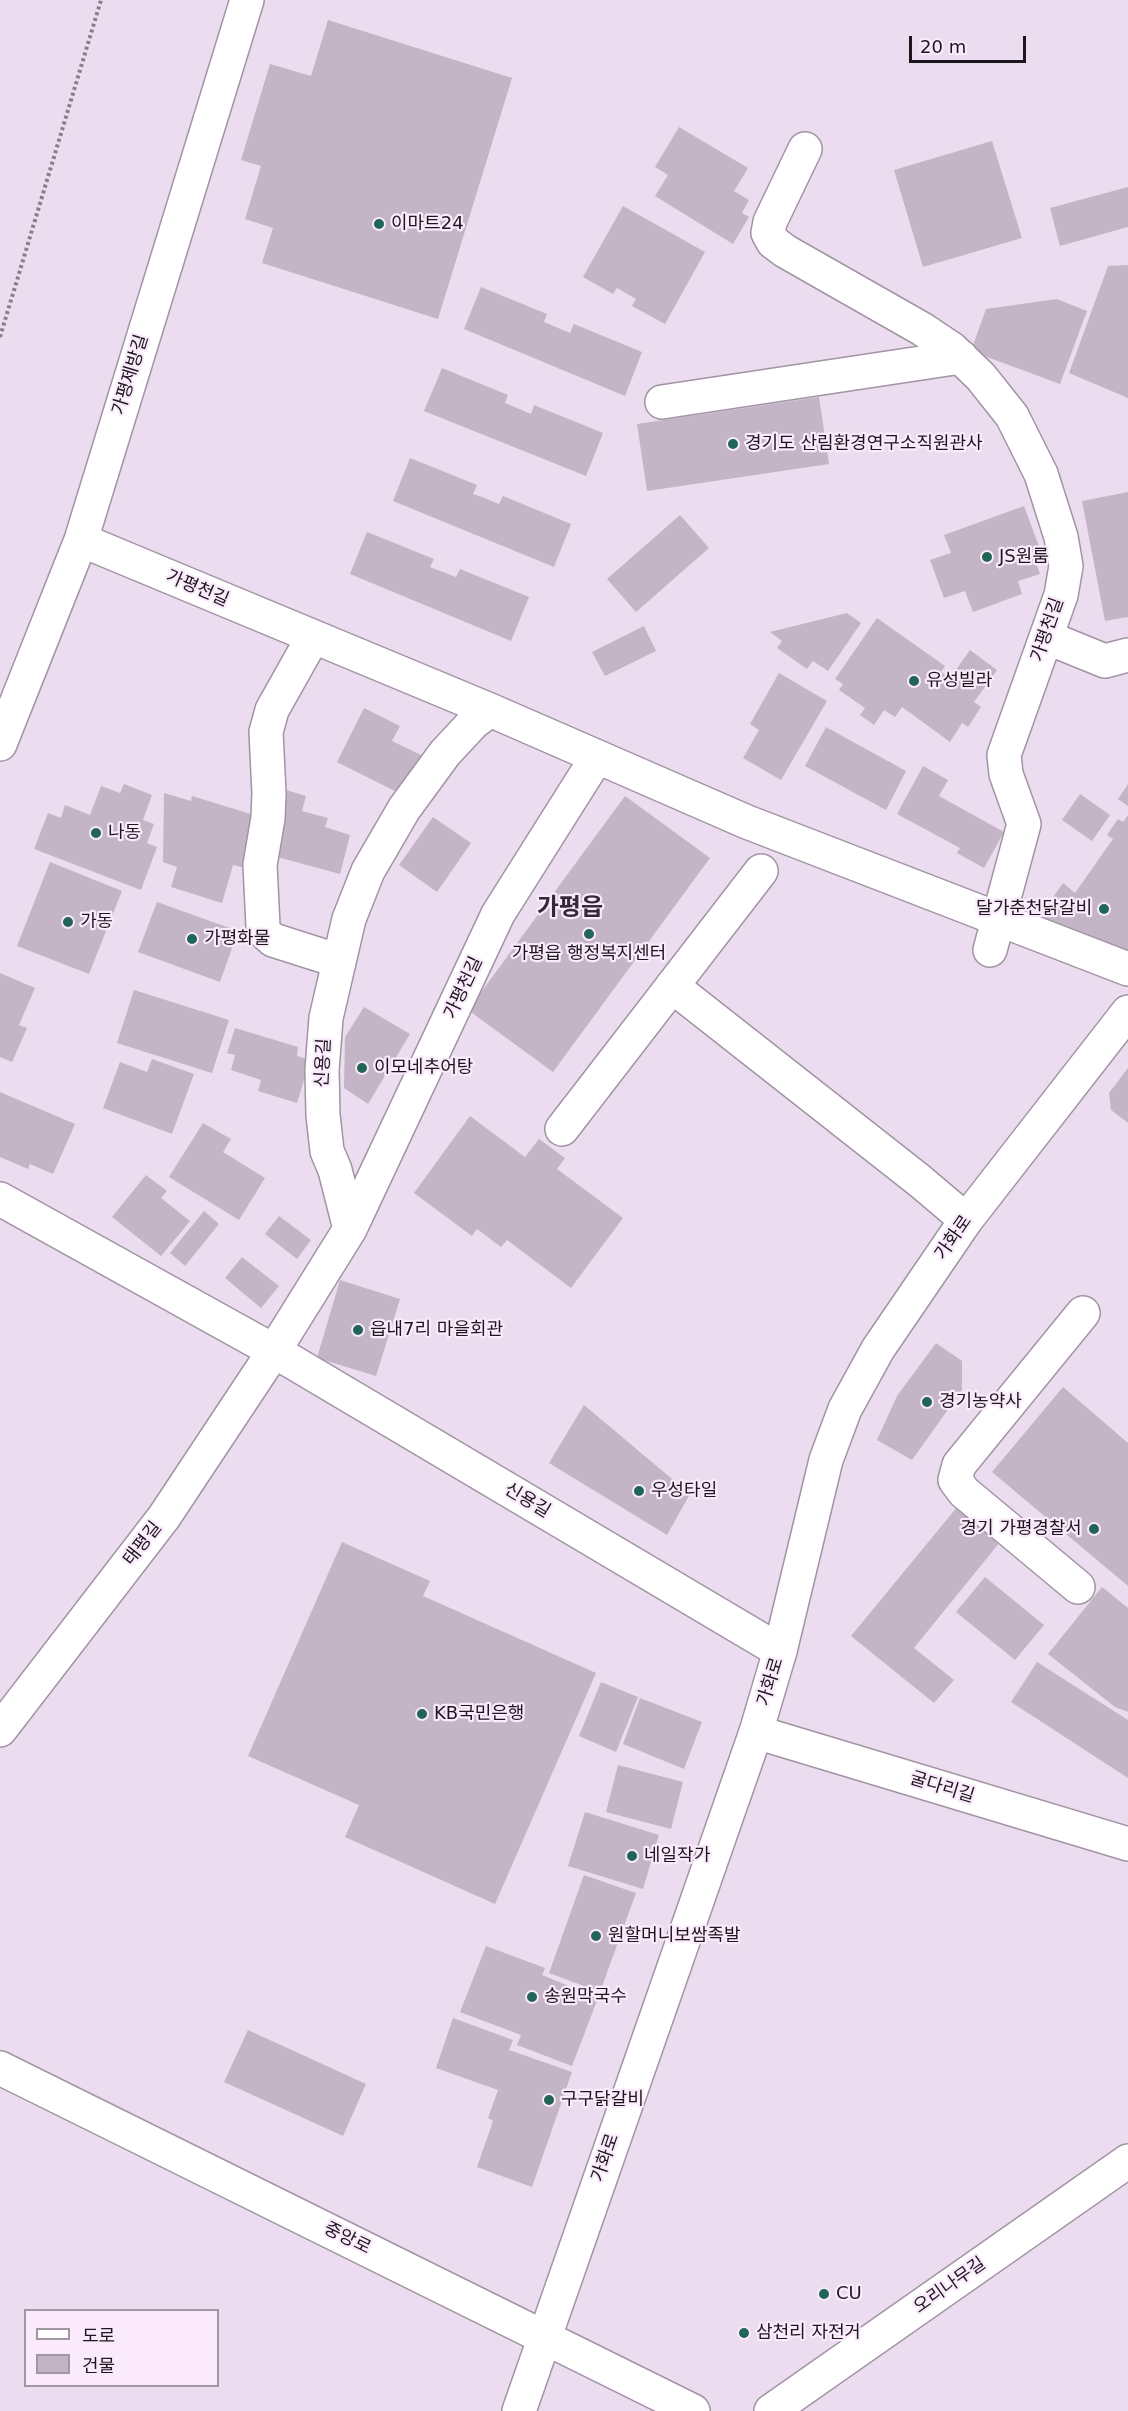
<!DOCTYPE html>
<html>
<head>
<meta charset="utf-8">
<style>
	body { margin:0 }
	#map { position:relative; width:1128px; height:2411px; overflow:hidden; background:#ecdcef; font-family:"DejaVu Sans","Noto Sans KR",sans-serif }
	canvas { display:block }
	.legend { position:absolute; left:24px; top:2309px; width:195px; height:78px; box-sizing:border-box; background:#faeafc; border:2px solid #a196a3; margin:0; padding:8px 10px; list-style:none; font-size:18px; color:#1c171d }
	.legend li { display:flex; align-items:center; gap:12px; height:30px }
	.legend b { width:30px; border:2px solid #a196a3 }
	.scale { position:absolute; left:909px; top:36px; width:117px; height:27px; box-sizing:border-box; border:3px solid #1c171d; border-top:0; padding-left:8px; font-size:18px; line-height:21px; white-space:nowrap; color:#1c171d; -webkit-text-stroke:4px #faeafc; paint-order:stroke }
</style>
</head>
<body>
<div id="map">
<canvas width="1128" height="2411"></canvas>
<ul class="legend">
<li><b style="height:8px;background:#fff"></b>도로</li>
<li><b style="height:16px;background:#c3b4c6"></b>건물</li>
</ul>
<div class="scale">20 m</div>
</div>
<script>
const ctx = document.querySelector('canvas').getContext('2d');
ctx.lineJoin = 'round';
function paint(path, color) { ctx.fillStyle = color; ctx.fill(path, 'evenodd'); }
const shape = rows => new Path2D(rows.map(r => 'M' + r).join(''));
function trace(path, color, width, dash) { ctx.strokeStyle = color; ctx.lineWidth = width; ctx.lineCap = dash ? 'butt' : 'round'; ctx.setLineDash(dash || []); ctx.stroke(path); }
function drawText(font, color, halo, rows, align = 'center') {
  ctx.font = font + ' "DejaVu Sans","Noto Sans KR",sans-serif'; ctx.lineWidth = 4.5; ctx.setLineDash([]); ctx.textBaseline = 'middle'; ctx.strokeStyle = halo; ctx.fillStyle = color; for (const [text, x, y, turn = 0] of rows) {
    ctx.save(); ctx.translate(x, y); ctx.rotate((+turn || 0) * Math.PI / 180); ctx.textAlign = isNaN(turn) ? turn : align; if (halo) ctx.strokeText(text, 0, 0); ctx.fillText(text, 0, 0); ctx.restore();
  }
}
const building = shape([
	[328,20,512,78,438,319,262,263,273,228,245,219,261,166,241,160,270,64,311,76],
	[679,127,748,168,734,191,749,200,742,213,749,217,733,244,655,196,668,175,655,167],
	[992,141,1022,238,923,267,894,170],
	[1128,187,1128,227,1060,246,1050,208],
	[623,206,705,252,665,324,632,306,636,299,617,288,613,294,583,277],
	[1128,265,1128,398,1069,373,1108,266],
	[481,287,547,314,544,322,570,333,574,324,642,352,625,396,464,329],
	[1057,299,1087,311,1060,384,971,351,986,309],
	[442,368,508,395,505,403,531,414,534,405,603,433,586,476,424,411],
	[819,397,829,464,647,491,637,424],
	[410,458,477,485,473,494,482,497,499,504,503,496,571,524,554,567,393,501],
	[1128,492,1128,617,1105,621,1082,501],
	[1024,506,1040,549,1032,552,1040,574,1018,581,1022,594,973,612,965,591,944,598,930,560,951,553,944,535],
	[680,515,709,548,636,612,607,579],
	[367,532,434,559,430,567,456,577,460,569,529,597,511,641,350,574],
	[847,613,861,623,828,671,813,661,807,669,777,648,782,641,770,632],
	[877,618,945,666,941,672,950,678,970,650,997,670,974,702,981,707,968,727,962,723,950,742,902,707,895,717,884,710,874,725,860,715,865,708,839,690,843,684,835,679],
	[644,626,656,651,605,676,592,652],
	[779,673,827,701,781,780,743,758,759,730,750,724],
	[364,708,400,726,392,741,423,756,403,795,337,762],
	[826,727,906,771,886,810,805,766],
	[923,766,948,780,939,796,1004,832,984,868,957,853,960,848,897,814],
	[124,784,152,795,143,820,154,824,147,843,157,847,141,890,34,849,48,813,61,818,65,805,90,815,101,786,120,793],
	[1128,784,1128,806,1118,799],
	[283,789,306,796,302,811,328,818,325,827,350,835,340,874,266,854],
	[164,793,191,801,192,796,264,818,249,869,233,865,222,903,171,887,177,867,163,862],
	[1080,794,1110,815,1092,841,1062,820],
	[625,796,710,858,553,1072,468,1010],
	[1128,815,1128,952,1050,925,1042,913,1063,883,1075,893,1113,839,1107,835,1118,819,1123,822],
	[433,817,471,843,437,892,399,865],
	[50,862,122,891,89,974,17,946],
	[157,902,238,931,220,982,138,952],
	[0,973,35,988,19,1025,27,1028,12,1062,0,1057],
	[134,990,229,1020,212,1073,117,1043],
	[364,1007,410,1034,368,1104,344,1088,345,1037],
	[235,1028,298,1047,297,1056,310,1060,297,1103,258,1091,261,1080,231,1070,235,1055,227,1053],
	[152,1059,194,1074,172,1134,103,1108,120,1062,147,1072],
	[1128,1068,1128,1123,1111,1110,1109,1093],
	[0,1092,75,1124,53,1174,30,1164,28,1169,0,1157],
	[470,1116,525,1157,539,1139,565,1158,557,1169,623,1218,571,1288,507,1240,501,1247,477,1229,472,1236,414,1193],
	[203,1123,231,1139,223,1152,265,1178,239,1220,169,1177],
	[146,1175,167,1191,161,1198,190,1221,161,1256,112,1217],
	[204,1211,219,1224,185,1266,170,1253],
	[279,1216,311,1240,297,1259,265,1234],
	[242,1257,279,1286,261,1308,225,1278],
	[340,1280,400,1299,376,1376,317,1358],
	[936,1343,962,1361,962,1390,912,1460,877,1440,897,1396],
	[1063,1387,1128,1443,1128,1586,992,1472],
	[584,1405,690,1494,667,1535,549,1463],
	[958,1506,1000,1542,914,1648,954,1680,934,1703,851,1636],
	[342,1542,430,1581,423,1596,596,1673,495,1904,345,1837,359,1805,248,1756],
	[985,1577,1044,1625,1015,1660,956,1612],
	[1102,1587,1128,1608,1128,1712,1115,1707,1048,1654],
	[1037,1662,1128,1720,1128,1778,1011,1702],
	[601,1682,638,1697,616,1752,579,1736],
	[640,1698,702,1722,684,1769,623,1744],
	[618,1765,683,1782,671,1829,606,1812],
	[585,1812,659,1835,643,1889,568,1866],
	[584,1875,636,1893,600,1992,549,1973],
	[486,1946,545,1968,542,1975,598,1998,572,2066,517,2045,521,2035,460,2012],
	[453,2018,513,2040,509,2050,572,2072,532,2187,477,2167,493,2121,488,2118,498,2090,436,2068],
	[248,2030,366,2084,343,2136,224,2082]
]);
const path = shape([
	[0,337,101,0]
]);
const minor = shape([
	[805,149,770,222,768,233,773,242,785,251,922,329,952,349,981,377,1012,416,1041,474,1061,537,1066,566,1061,595,1004,755,1006,774,1024,824,990,950],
	[662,402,961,357],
	[81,540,490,710,747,822,1128,969],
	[313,637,272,710,266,732,269,793,268,818,260,865,263,926,264,932,273,940,339,961],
	[1046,637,1105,661,1128,655],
	[0,744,81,540,247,0],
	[672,986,920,1181,966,1220],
	[562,1129,761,871],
	[0,1199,274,1351,780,1651],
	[350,1229,335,1170,327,1151,323,1115,322,1070,326,1018,349,919,368,871,404,809,445,753,473,723,490,710],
	[1078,1587,964,1492,955,1480,959,1465,1083,1313],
	[0,1730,164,1517,274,1351,350,1229,498,914,597,757],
	[756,1732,1128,1844],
	[0,2068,693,2411],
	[771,2411,1128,2161]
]);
const major = shape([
	[519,2411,756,1732,780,1651,826,1460,845,1409,878,1349,966,1220,1128,1012]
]);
const markers = [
	[379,224,6,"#216556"],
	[733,444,6,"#216556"],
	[987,557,6,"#216556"],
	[914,681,6,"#216556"],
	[96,833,6,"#216556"],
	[1104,909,6,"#216556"],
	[68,922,6,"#216556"],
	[589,934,6,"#216556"],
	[192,939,6,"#216556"],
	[362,1068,6,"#216556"],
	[358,1330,6,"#216556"],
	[927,1402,6,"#216556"],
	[639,1491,6,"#216556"],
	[1094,1529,6,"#216556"],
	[422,1714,6,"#216556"],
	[632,1856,6,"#216556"],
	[596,1936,6,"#216556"],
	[532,1997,6,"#216556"],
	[549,2100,6,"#216556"],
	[824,2294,6,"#216556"],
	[744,2333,6,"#216556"]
];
const poiNames = [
	["이마트24",391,224],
	["경기도 산림환경연구소직원관사",745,444],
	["JS원룸",999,557],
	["유성빌라",926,681],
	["나동",108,833],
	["달가춘천닭갈비",1092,909,"right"],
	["가동",80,922],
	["가평화물",204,939],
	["가평읍 행정복지센터",589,954,"center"],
	["이모네추어탕",374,1068],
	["읍내7리 마을회관",370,1330],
	["경기농약사",939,1402],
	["우성타일",651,1491],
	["경기 가평경찰서",1082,1529,"right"],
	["KB국민은행",434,1714],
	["네일작가",644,1856],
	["원할머니보쌈족발",608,1936],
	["송원막국수",544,1997],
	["구구닭갈비",561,2100],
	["CU",836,2294],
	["삼천리 자전거",756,2333]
];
const streetNames = [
	["가평제방길",131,375,-73],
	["가평천길",197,589,23],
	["가평천길",1048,630,-71],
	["가평천길",464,988,-65],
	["신용길",324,1063,-87],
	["가화로",954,1238,-55],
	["신용길",527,1501,31],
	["태평길",143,1544,-52],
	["가화로",771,1682,-73],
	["굴다리길",942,1788,17],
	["가화로",606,2158,-71],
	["중앙로",347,2239,26],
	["오리나무길",950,2286,-35]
];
const districtNames = [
	["가평읍",570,909]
];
paint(building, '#c3b4c6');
trace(minor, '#a293a5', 36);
trace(major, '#a293a5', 36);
trace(path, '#887e8a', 4, [3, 3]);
trace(minor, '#fff', 33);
trace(major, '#fff', 33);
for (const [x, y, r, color] of markers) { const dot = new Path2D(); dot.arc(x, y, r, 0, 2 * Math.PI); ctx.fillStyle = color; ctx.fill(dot); trace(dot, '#faeafc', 2); }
drawText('18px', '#1c171d', '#faeafc', poiNames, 'left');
drawText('18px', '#1c171d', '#faeafc', streetNames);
drawText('bold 24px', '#352938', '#faeafc', districtNames);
</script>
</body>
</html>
